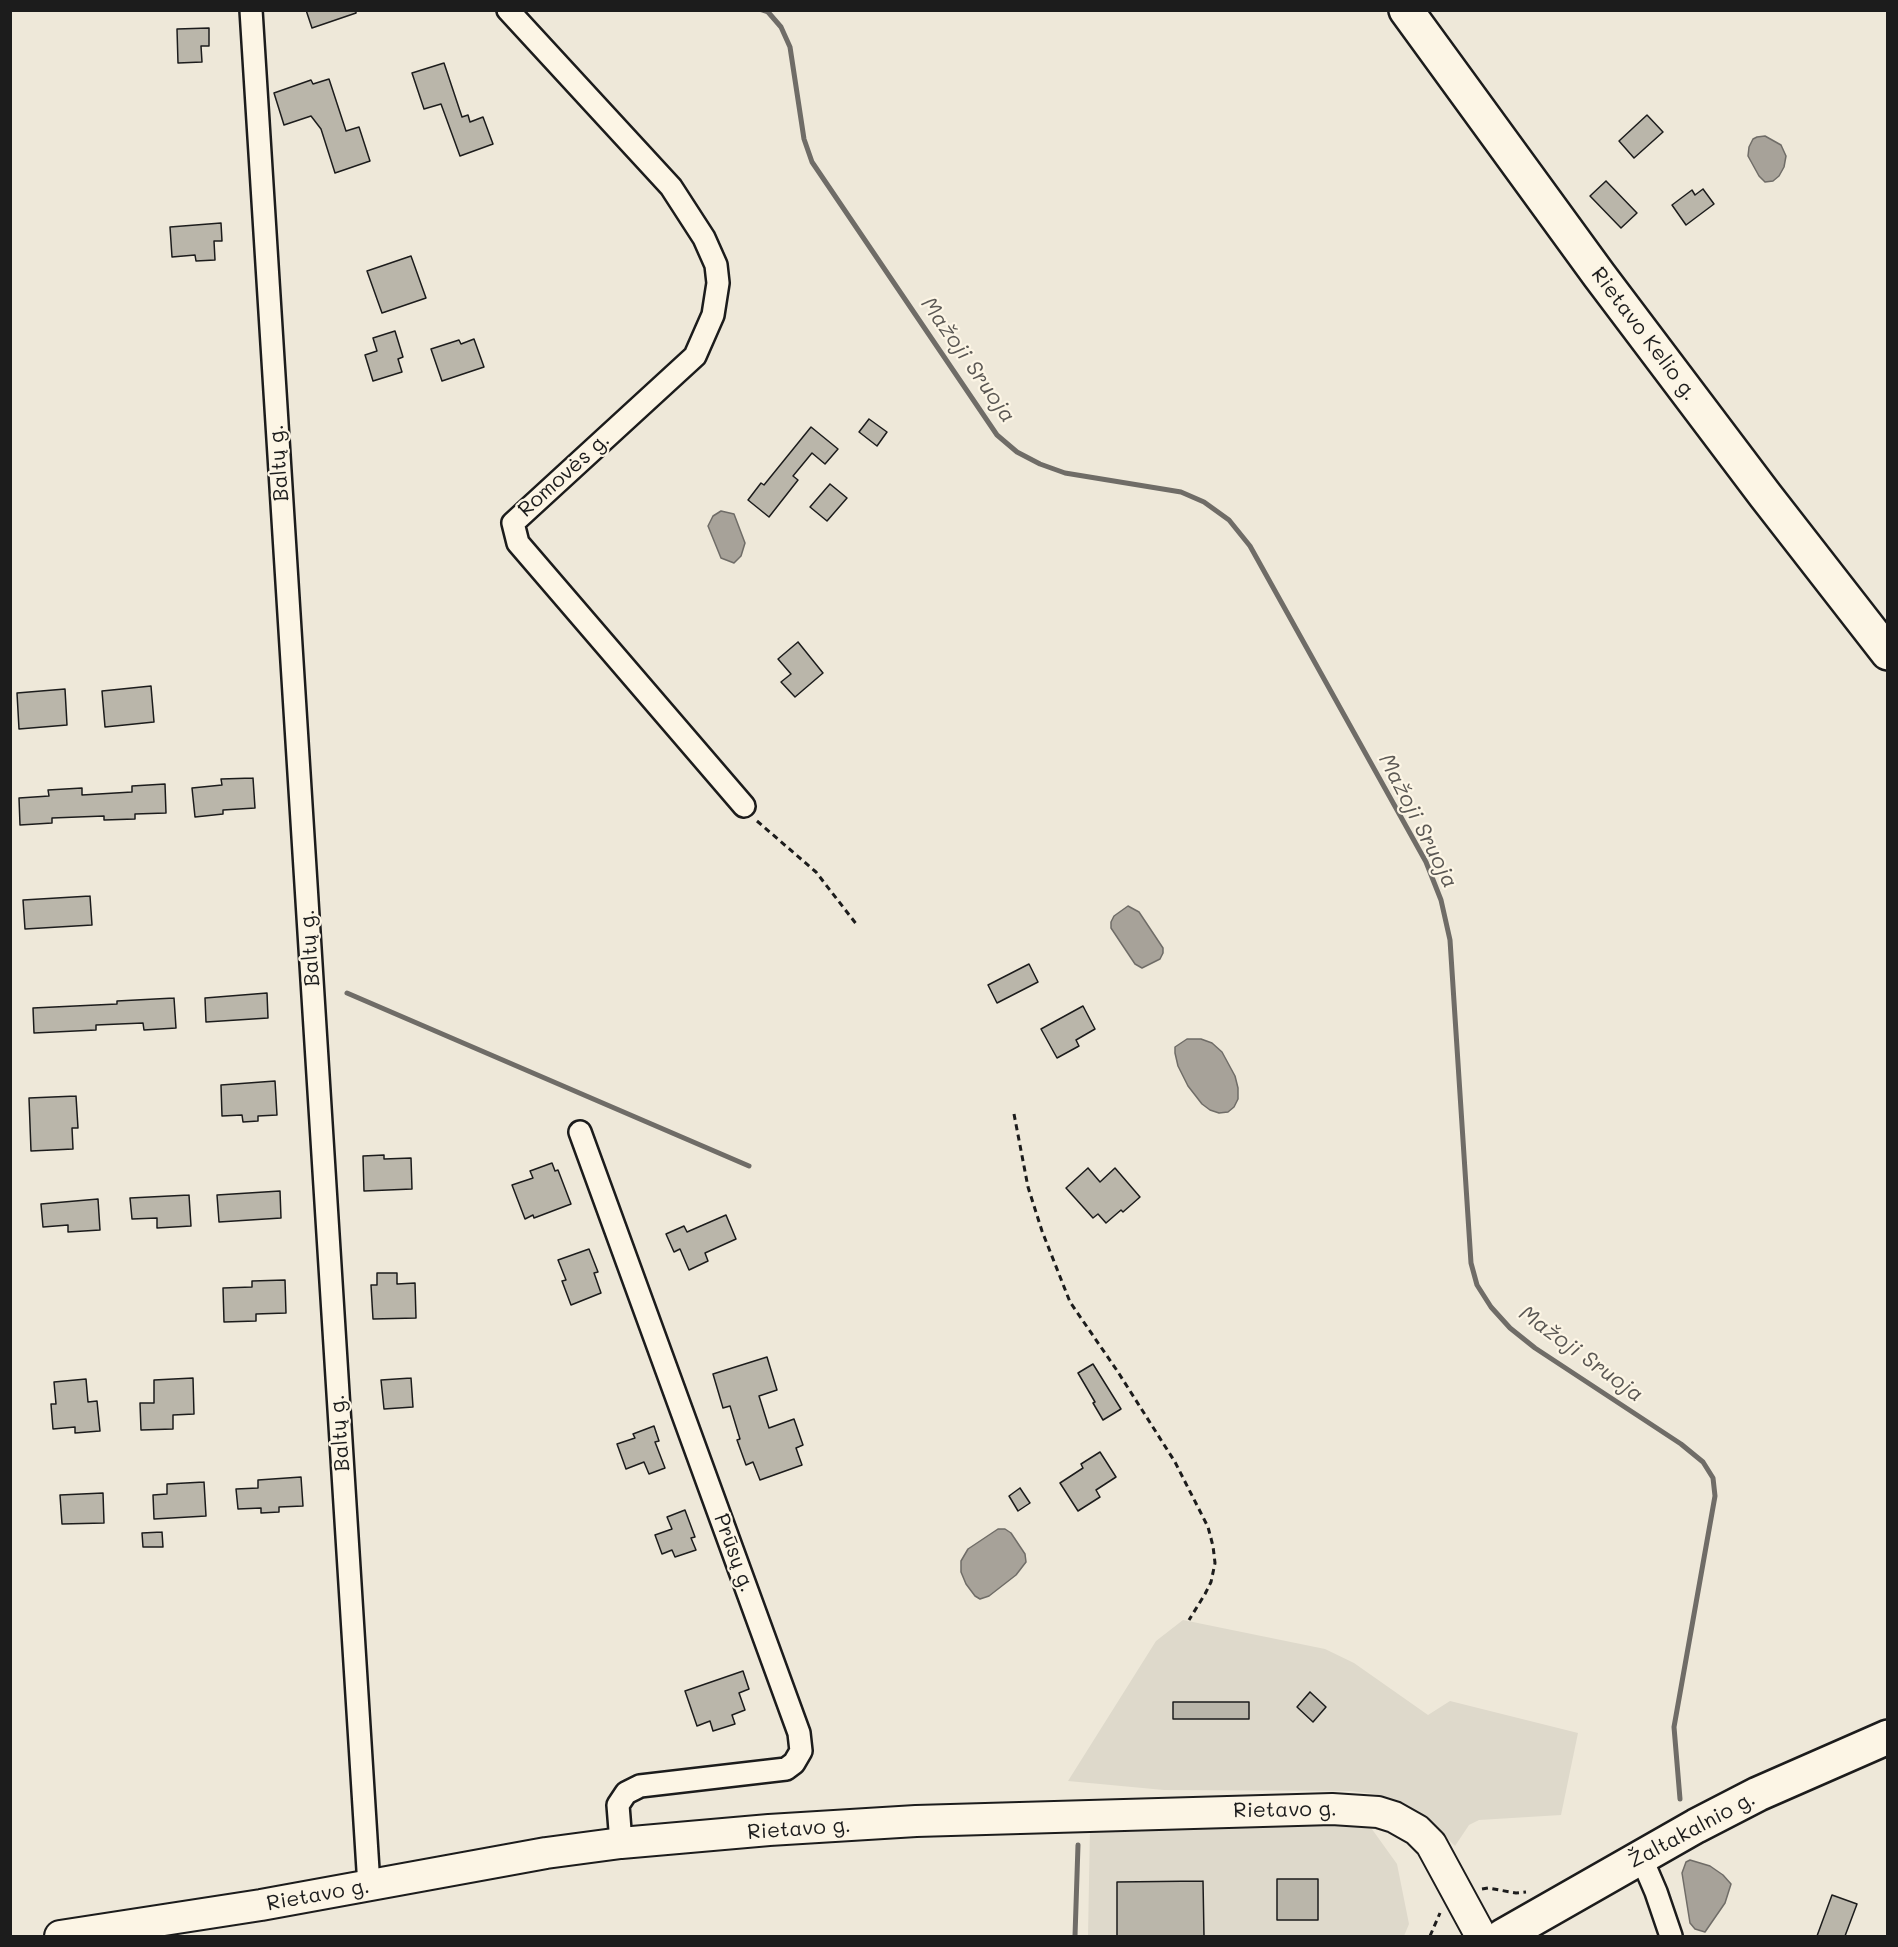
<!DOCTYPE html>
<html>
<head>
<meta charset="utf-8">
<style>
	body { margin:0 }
	#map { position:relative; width:1898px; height:1947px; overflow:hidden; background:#eee8d9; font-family:Mali,sans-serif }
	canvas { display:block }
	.frame { position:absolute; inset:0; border:12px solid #1c1c1c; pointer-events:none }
</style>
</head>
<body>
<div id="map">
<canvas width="1898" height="1947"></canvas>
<div class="frame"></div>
</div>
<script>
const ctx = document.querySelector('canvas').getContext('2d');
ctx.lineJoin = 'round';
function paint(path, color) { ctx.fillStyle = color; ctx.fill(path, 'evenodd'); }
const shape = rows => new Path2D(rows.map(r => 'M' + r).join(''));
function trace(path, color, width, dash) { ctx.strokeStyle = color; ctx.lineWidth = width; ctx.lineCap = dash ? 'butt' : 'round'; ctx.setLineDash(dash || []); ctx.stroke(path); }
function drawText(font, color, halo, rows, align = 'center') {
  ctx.font = font + ' Mali,sans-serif'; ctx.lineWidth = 4.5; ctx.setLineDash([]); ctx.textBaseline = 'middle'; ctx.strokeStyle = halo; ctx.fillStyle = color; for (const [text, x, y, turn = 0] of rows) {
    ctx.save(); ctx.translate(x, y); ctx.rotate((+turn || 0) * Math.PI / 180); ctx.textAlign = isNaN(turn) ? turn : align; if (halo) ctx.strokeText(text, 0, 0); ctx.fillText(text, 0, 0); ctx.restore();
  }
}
const built = shape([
	[1183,1620,1325,1649,1354,1663,1428,1715,1450,1701,1578,1733,1561,1815,1479,1820,1469,1825,1455,1846,1422,1815,1397,1802,1375,1794,1350,1791,1164,1790,1068,1781,1156,1641],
	[1369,1825,1397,1864,1409,1924,1404,1936,1088,1936,1090,1828]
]);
const water = shape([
	[1765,136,1781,145,1786,156,1784,167,1779,176,1773,181,1765,182,1759,176,1748,156,1749,147,1753,139,1757,137,1765,136],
	[721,511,734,514,745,543,741,556,734,563,721,558,708,526,713,516,721,511],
	[1128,906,1139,912,1163,948,1163,953,1160,959,1142,968,1135,964,1111,928,1111,922,1114,916,1128,906],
	[1187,1039,1201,1039,1212,1043,1222,1052,1235,1076,1238,1088,1238,1099,1234,1107,1228,1112,1219,1113,1210,1110,1202,1104,1188,1086,1178,1066,1175,1053,1175,1047,1187,1039],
	[998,1529,1005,1529,1011,1533,1025,1554,1026,1562,1016,1575,989,1596,980,1599,975,1596,966,1584,961,1572,961,1561,968,1549,998,1529],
	[1690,1860,1710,1866,1723,1875,1731,1884,1725,1903,1705,1932,1695,1929,1690,1923,1682,1873,1686,1862,1690,1860]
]);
const stream = shape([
	[762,10,768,12,781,27,790,47,804,139,812,162,997,435,1017,452,1040,464,1065,473,1181,492,1204,502,1229,520,1250,546,1426,862,1441,900,1450,940,1471,1263,1477,1285,1491,1307,1510,1328,1535,1348,1681,1444,1703,1462,1713,1478,1715,1496,1674,1727,1680,1799],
	[347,993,749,1166],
	[1075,1936,1078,1845]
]);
const building = shape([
	[306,10,356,10,356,13,312,28,306,10],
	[209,28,209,46,201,46,202,62,178,63,177,29,209,28],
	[444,63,462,117,468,115,470,122,483,117,493,144,460,156,441,104,424,109,412,73,444,63],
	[329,79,346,131,359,127,370,161,335,173,321,129,311,116,284,125,274,93,311,80,313,84,329,79],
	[1647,115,1663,132,1634,158,1619,141,1647,115],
	[1606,181,1637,213,1621,228,1590,196,1606,181],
	[1703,189,1714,204,1686,225,1672,205,1692,190,1695,195,1703,189],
	[221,223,222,241,214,241,215,260,196,261,195,255,172,257,170,227,221,223],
	[411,256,426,298,382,313,367,271,411,256],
	[395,331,403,357,398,359,402,372,373,381,365,355,377,351,373,338,395,331],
	[474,339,484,367,442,381,431,349,459,340,461,344,474,339],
	[869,419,887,432,877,446,859,432,869,419],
	[811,427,838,449,825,464,812,453,793,476,798,480,769,517,748,500,761,483,764,485,811,427],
	[830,484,847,498,827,521,810,507,830,484],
	[798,642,823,673,795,697,781,682,791,674,778,659,798,642],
	[151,686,154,722,105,727,102,691,151,686],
	[65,689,67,725,19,729,17,693,65,689],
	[253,778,255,808,223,810,223,814,195,817,192,788,222,785,221,779,253,778],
	[165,784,166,813,135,814,135,819,104,820,104,816,52,818,52,823,20,825,19,798,49,796,48,790,82,788,82,795,132,792,132,786,165,784],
	[90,896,92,925,25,929,23,900,90,896],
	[1029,964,1038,982,997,1003,988,985,1029,964],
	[267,993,268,1018,206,1022,205,998,267,993],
	[174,998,176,1028,144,1030,143,1023,96,1025,96,1030,34,1033,33,1008,117,1004,117,1001,174,998],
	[1083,1006,1095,1029,1076,1040,1079,1046,1057,1058,1041,1029,1083,1006],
	[275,1081,277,1115,258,1116,258,1121,243,1122,242,1115,222,1116,221,1085,275,1081],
	[76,1096,78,1128,72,1128,73,1149,31,1151,29,1098,76,1096],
	[384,1155,384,1159,411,1158,412,1189,364,1191,363,1156,384,1155],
	[552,1163,555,1171,558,1170,571,1204,534,1218,533,1215,525,1219,512,1185,533,1178,530,1171,552,1163],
	[1088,1168,1100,1182,1115,1168,1140,1197,1123,1212,1121,1210,1106,1223,1098,1214,1093,1218,1066,1188,1088,1168],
	[280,1191,281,1218,219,1222,217,1195,280,1191],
	[189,1195,191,1226,157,1228,157,1218,132,1219,130,1198,189,1195],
	[98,1199,100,1230,68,1232,68,1225,43,1227,41,1204,98,1199],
	[726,1215,736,1239,705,1253,708,1261,689,1270,680,1249,674,1252,666,1234,684,1226,687,1232,726,1215],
	[589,1249,598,1272,594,1273,601,1293,571,1305,562,1281,566,1280,558,1260,589,1249],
	[377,1273,397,1273,397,1284,415,1283,416,1318,373,1319,371,1285,377,1285,377,1273],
	[285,1280,286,1313,256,1314,256,1321,224,1322,223,1288,252,1287,252,1281,285,1280],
	[767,1357,777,1390,759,1396,769,1428,794,1419,803,1445,796,1448,802,1465,760,1480,753,1462,746,1465,737,1440,740,1439,730,1406,723,1408,713,1374,767,1357],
	[1093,1364,1121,1409,1103,1420,1093,1403,1095,1402,1078,1373,1093,1364],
	[193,1378,194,1414,173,1415,173,1429,141,1430,140,1403,154,1403,154,1380,193,1378],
	[411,1378,413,1407,384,1409,381,1380,411,1378],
	[86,1379,88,1402,97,1401,100,1431,75,1433,75,1427,53,1429,51,1404,56,1404,54,1382,86,1379],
	[654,1426,659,1441,655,1442,665,1468,649,1474,644,1462,626,1469,617,1444,635,1438,633,1434,654,1426],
	[1100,1452,1116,1477,1096,1490,1100,1497,1078,1511,1060,1483,1083,1468,1081,1464,1100,1452],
	[301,1477,303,1506,279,1507,279,1512,261,1513,261,1508,238,1509,236,1489,258,1488,258,1480,301,1477],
	[204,1482,206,1516,154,1519,153,1495,167,1494,167,1484,204,1482],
	[1020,1488,1030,1503,1018,1511,1009,1496,1020,1488],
	[103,1493,104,1523,62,1524,60,1495,103,1493],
	[685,1510,695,1537,691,1538,696,1550,675,1557,672,1550,662,1554,655,1535,672,1529,667,1517,685,1510],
	[162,1532,163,1547,143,1547,142,1533,162,1532],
	[743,1671,749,1689,739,1693,745,1710,732,1715,735,1724,713,1731,710,1721,697,1726,685,1691,743,1671],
	[1310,1692,1326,1707,1313,1722,1297,1707,1310,1692],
	[1173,1702,1249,1702,1249,1719,1173,1719,1173,1702],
	[1277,1879,1318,1879,1318,1920,1277,1920,1277,1879],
	[1203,1881,1204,1936,1117,1936,1117,1882,1203,1881],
	[1832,1895,1857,1904,1845,1936,1817,1936,1832,1895]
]);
const path = shape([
	[757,821,816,872,857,925],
	[1014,1114,1028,1187,1042,1231,1070,1302,1118,1372,1175,1462,1208,1527,1213,1546,1215,1563,1211,1582,1205,1594,1189,1620],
	[1482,1889,1488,1888,1516,1893,1526,1892],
	[1430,1936,1440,1913]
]);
const street = shape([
	[251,10,369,1886],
	[508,10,671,187,704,238,716,265,718,283,713,315,695,356,513,523,518,543,744,806],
	[580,1132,799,1733,801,1751,794,1763,786,1769,640,1786,626,1793,618,1805,621,1843],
	[1641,1857,1656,1892,1671,1936]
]);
const secondary = shape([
	[60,1936,261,1905,546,1853,621,1843,769,1830,916,1821,1332,1809,1378,1812,1394,1817,1417,1830,1431,1844,1481,1936]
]);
const primary = shape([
	[1406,10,1599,275,1765,495,1888,653],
	[1503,1936,1696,1826,1758,1794,1888,1737]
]);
const streetNames = [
	["Rietavo Kelio g.",1644,334,53],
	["Baltų g.",279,463,-94],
	["Romovės g.",564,475,-42],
	["Baltų g.",310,948,-94],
	["Baltų g.",340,1433,-94],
	["Prūsų g.",734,1553,70],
	["Rietavo g.",1285,1810,-1],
	["Rietavo g.",799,1829,-4],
	["Žaltakalnio g.",1692,1830,-28],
	["Rietavo g.",318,1895,-10]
];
const waterNames = [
	["Mažoji Sruoja",968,360,55],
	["Mažoji Sruoja",1418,821,63],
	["Mažoji Sruoja",1581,1354,36]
];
paint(built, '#ded9cb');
paint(water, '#a7a299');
trace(water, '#6f6c67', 1.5);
trace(stream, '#6f6c67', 5);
paint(building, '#bab6aa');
trace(building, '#1c1c1c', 1.5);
trace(street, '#1c1c1c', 26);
trace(secondary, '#1c1c1c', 34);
trace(primary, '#1c1c1c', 38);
trace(path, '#1c1c1c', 3, [6, 4.5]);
trace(street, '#fcf5e5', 21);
trace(secondary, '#fcf5e5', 30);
trace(primary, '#fcf5e5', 33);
drawText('21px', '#1c1c1c', '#fcf5e5', streetNames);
drawText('italic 22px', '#5b5854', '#fcf5e5', waterNames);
</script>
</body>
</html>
